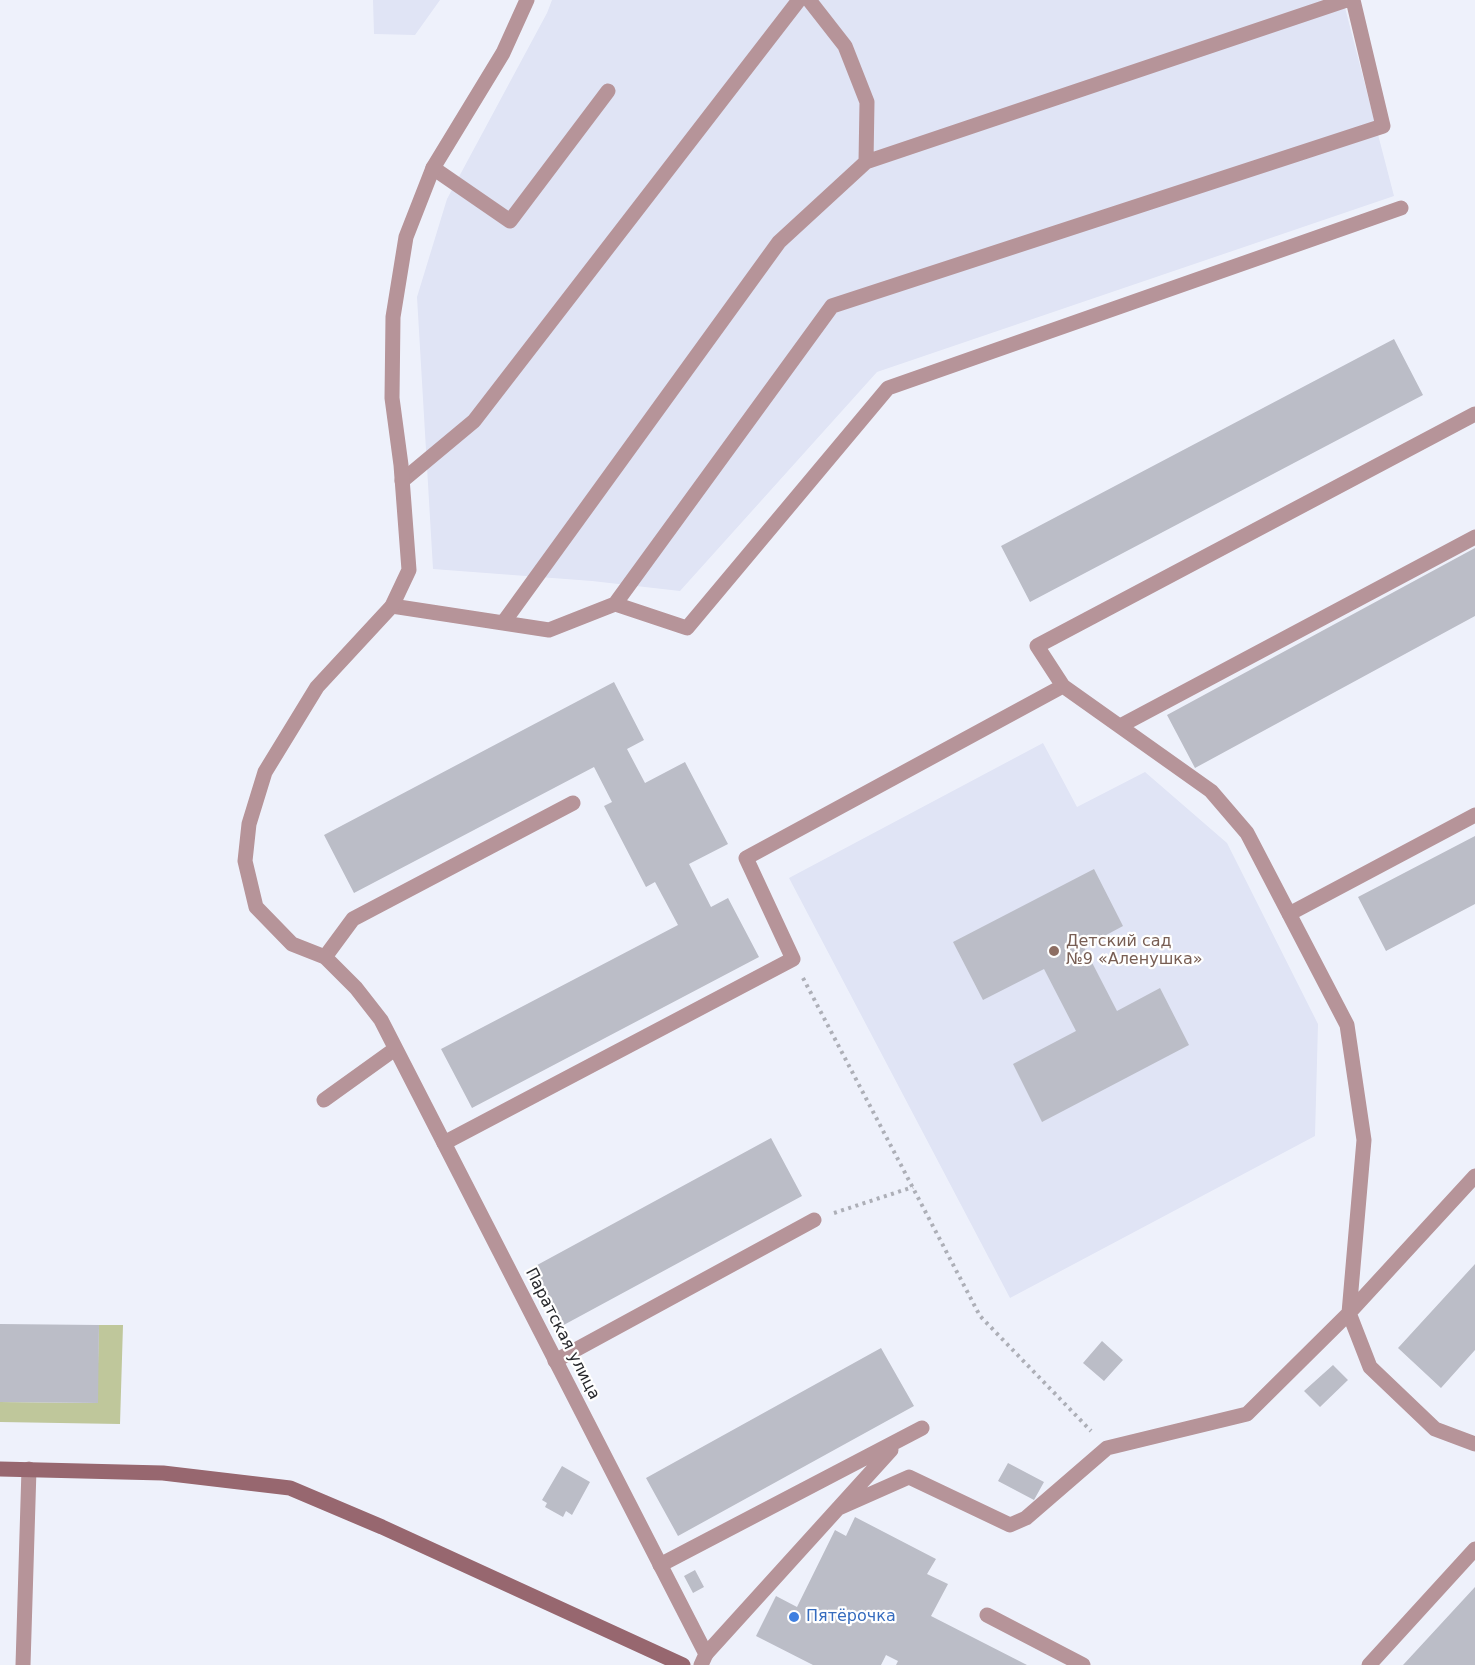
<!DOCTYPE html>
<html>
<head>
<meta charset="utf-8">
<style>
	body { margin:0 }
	canvas { display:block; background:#eef1fb }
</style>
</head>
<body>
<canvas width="1475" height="1665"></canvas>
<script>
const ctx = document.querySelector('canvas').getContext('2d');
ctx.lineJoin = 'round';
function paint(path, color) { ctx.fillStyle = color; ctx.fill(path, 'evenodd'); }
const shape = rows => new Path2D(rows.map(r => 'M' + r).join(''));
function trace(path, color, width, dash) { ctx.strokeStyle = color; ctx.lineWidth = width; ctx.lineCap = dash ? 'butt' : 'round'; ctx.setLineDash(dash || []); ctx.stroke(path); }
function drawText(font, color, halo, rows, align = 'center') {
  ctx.font = font + ' "DejaVu Sans",sans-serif'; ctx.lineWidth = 4.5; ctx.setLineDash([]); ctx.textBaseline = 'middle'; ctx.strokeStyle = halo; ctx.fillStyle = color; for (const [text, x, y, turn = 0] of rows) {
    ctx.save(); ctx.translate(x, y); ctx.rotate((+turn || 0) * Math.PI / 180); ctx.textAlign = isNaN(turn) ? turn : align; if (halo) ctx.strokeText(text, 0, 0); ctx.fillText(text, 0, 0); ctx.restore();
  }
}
const built = shape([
	[373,0,440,0,415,35,374,34],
	[552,0,1343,0,1394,196,877,372,680,591,592,581,433,569,417,297,447,199,547,13],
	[1043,743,1077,807,1145,772,1227,843,1318,1024,1315,1136,1010,1298,789,878]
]);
const green = shape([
	[99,1325,123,1325,120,1424,0,1422,0,1402,97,1403]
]);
const building = shape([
	[1394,339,1423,395,1030,602,1001,546],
	[1475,548,1475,616,1195,768,1167,715],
	[614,682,644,740,627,749,645,783,685,762,728,844,689,864,711,907,728,898,759,957,472,1108,441,1049,678,925,655,882,646,887,604,806,612,802,594,767,354,893,324,835],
	[1475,836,1475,904,1386,951,1358,897],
	[1094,869,1123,926,1084,947,1117,1011,1160,988,1189,1045,1042,1122,1013,1064,1076,1031,1044,969,983,1000,953,942],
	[771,1138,802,1196,560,1327,528,1270],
	[1475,1264,1475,1350,1441,1388,1398,1348],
	[0,1324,99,1325,98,1403,0,1402],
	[1102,1341,1123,1360,1104,1381,1083,1363],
	[881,1348,914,1406,678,1536,646,1478],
	[1333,1365,1348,1380,1320,1407,1304,1391],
	[1008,1463,1044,1482,1034,1500,998,1481],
	[562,1466,590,1482,572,1515,566,1511,563,1517,545,1507,547,1503,542,1500],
	[855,1517,936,1559,927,1574,948,1584,931,1616,1027,1665,896,1665,898,1661,886,1655,881,1665,813,1665,756,1636,776,1596,797,1607,835,1530,846,1536],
	[695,1570,704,1587,693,1593,684,1576],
	[1475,1587,1475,1665,1403,1665]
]);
const path = shape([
	[803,978,980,1316,1091,1431],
	[834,1213,913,1187]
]);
const service = shape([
	[809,0,845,46,867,102,866,162],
	[433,168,510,221,608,91],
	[402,481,474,421,799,0],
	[615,604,832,306,1383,126,1353,0],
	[392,606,549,630,615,604,687,628,888,388,1401,208],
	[503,623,779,242,866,162,1347,0],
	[1063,686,1211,791,1247,833,1347,1025,1364,1140,1349,1313,1370,1367,1435,1429,1475,1444],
	[1120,726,1475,537],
	[1289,914,1475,815],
	[325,957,353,919,573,803],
	[324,1100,395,1049],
	[444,1143,793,959,746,858,1063,686,1037,646,1475,414],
	[555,1361,814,1220],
	[839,1508,909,1477,1010,1525,1026,1518,1107,1448,1247,1414,1349,1313,1475,1176],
	[660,1565,922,1428],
	[987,1615,1083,1665],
	[706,1654,891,1450],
	[1369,1665,1475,1549]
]);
const minor = shape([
	[527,0,503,53,433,168,406,237,393,317,392,398,401,465,409,570,392,606,317,687,265,772,249,824,245,861,256,907,292,944,325,957,356,988,381,1020,706,1654,701,1665],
	[23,1665,29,1469]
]);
const secondary = shape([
	[0,1469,163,1473,290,1488,382,1527,683,1665]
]);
const markers = [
	[1054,951,6,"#8d6e63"],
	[794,1617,6,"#3f7fe0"]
];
const educationNames = [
	["Детский сад",1066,942],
	["№9 «Аленушка»",1066,960]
];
const streetNames = [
	["Паратская улица",562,1334,63]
];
const shopNames = [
	["Пятёрочка",806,1617]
];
paint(built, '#e0e4f5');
paint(green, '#bfc79b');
paint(building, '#bbbdc7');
trace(path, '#adafb7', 4, [3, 4.5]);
trace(service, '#b69499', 15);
trace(minor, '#b69499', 15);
trace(secondary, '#97676f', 15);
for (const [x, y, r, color] of markers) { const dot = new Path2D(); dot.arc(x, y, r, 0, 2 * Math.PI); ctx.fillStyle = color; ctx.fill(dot); trace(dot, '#fff', 2); }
drawText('16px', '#785e54', '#fff', educationNames, 'left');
drawText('16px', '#27282c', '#fff', streetNames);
drawText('16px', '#366cbe', '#fff', shopNames, 'left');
</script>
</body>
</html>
